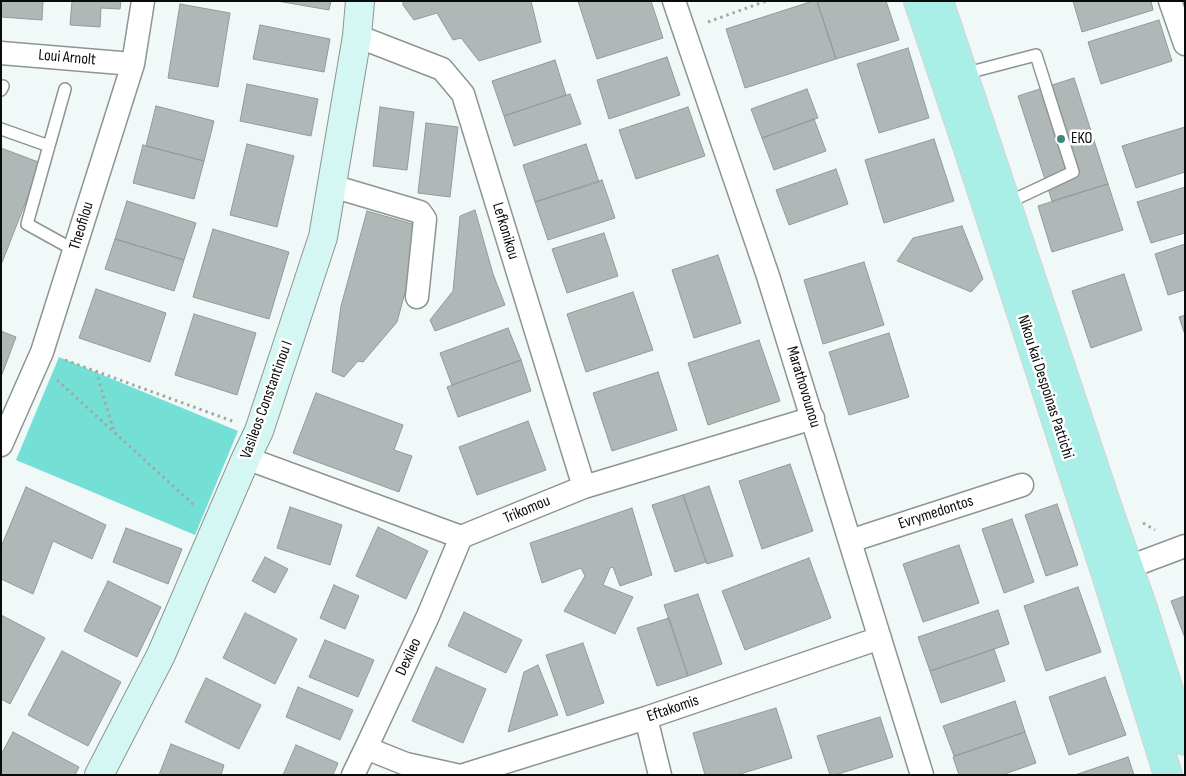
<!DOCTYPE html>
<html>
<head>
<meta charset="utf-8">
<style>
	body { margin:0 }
	#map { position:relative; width:1186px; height:776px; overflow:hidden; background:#f0f9f7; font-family:"Sofia Sans Condensed",sans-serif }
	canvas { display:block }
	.frame { position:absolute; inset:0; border:2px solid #090c0b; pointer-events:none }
</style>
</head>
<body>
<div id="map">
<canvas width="1186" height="776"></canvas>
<div class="frame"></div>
</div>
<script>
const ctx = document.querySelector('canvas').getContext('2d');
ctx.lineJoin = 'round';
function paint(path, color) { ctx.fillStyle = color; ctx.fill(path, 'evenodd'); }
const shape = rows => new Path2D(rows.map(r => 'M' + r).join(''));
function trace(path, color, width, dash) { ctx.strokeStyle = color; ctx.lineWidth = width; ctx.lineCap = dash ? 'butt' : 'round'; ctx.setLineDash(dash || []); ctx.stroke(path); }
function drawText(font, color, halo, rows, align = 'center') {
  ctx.font = font + ' "Sofia Sans Condensed",sans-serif'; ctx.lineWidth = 5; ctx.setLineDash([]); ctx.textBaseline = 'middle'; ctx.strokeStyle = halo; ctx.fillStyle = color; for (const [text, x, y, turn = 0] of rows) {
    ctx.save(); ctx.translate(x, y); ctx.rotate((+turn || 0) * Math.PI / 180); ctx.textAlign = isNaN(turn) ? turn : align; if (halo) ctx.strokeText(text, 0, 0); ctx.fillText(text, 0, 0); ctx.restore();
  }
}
const green = shape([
	[59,357,238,431,195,535,16,460]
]);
const building = shape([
	[1,1,43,1,42,20,1,17,1,1],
	[72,1,121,1,120,9,101,8,100,27,70,25,72,1],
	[277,1,331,1,329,10,277,1],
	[403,1,531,1,541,42,479,61,461,38,453,40,437,13,414,20,403,5,403,1],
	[578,1,651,1,663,38,597,59,578,1],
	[813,1,817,1,836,59,745,88,726,29,813,1],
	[817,1,886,1,899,40,836,59,817,1],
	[1073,1,1151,1,1153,10,1082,32,1073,1],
	[180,4,230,13,218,87,168,78,180,4],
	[1159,20,1172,61,1101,84,1088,42,1159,20],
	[260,25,330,39,324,72,253,59,260,25],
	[908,48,929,118,879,133,857,64,908,48],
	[667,57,680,95,609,119,597,80,667,57],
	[555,60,566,95,504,116,492,81,555,60],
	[1074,78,1108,184,1052,201,1018,96,1074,78],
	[247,84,318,99,311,136,240,121,247,84],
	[807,89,818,118,762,138,751,109,807,89],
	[570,94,581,124,514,146,504,116,570,94],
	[156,106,214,121,204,161,146,146,156,106],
	[380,107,414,112,407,170,373,166,380,107],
	[688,107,705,156,636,179,619,130,688,107],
	[814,119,826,151,774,170,762,138,814,119],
	[426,123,458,127,450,197,418,193,426,123],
	[1185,127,1185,172,1136,188,1122,146,1185,127],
	[934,139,954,201,884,223,865,160,934,139],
	[247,144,294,156,277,227,230,215,247,144],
	[586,144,599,182,535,202,523,165,586,144],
	[143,145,204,161,194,199,133,183,143,145],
	[1,148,41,163,1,265,1,148],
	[836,169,848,204,789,225,776,190,836,169],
	[602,180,615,218,548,240,535,202,602,180],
	[1108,184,1123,230,1052,252,1038,206,1108,184],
	[1185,187,1185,233,1151,243,1137,202,1185,187],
	[127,201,196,223,184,260,115,239,127,201],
	[475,210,493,274,505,305,435,331,430,320,453,291,460,216,475,210],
	[367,211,423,227,397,322,363,362,358,361,344,377,332,372,341,306,367,211],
	[962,226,983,279,971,292,897,261,913,238,962,226],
	[213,229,289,252,269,319,193,297,213,229],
	[604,233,618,276,567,293,552,249,604,233],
	[115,239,184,260,174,291,105,269,115,239],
	[1185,244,1185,290,1168,295,1155,254,1185,244],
	[718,255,741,323,694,338,672,270,718,255],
	[864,262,884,325,823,344,804,280,864,262],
	[1124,274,1142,330,1091,348,1072,291,1124,274],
	[96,289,166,313,150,362,79,338,96,289],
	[633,292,653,350,586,372,567,314,633,292],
	[194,314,256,333,237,395,175,375,194,314],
	[1185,315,1185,335,1179,317,1185,315],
	[508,328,521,360,452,385,440,353,508,328],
	[1,331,16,337,1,377,1,331],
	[889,333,909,397,849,415,829,352,889,333],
	[759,340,780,401,708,425,688,363,759,340],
	[521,360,531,391,458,417,447,387,521,360],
	[658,372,677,430,612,451,593,393,658,372],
	[316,393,403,425,394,450,412,456,399,492,293,453,316,393],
	[528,421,546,470,477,495,459,447,528,421],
	[790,464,813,531,762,549,739,481,790,464],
	[709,486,733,556,707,564,683,495,709,486],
	[26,487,106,525,92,559,53,541,33,594,1,579,1,547,26,487],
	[683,495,706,562,675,572,652,505,683,495],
	[1057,504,1078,565,1046,576,1025,515,1057,504],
	[290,507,342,525,330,565,277,548,290,507],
	[632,508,652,575,620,586,613,567,610,568,603,585,633,597,615,634,564,611,585,576,581,568,542,583,530,543,632,508],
	[1012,519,1034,582,1004,593,982,529,1012,519],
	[378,527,428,551,406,599,356,576,378,527],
	[126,528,182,549,168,584,113,562,126,528],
	[959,545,979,603,923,622,903,564,959,545],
	[265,557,288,569,275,593,252,581,265,557],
	[809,558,831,618,745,650,722,591,809,558],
	[108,581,161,607,137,657,84,631,108,581],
	[334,585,359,596,345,629,320,618,334,585],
	[1078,587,1101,652,1046,671,1024,606,1078,587],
	[698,594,722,664,688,676,664,605,698,594],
	[1185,596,1185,638,1171,601,1185,596],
	[998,610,1009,644,930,671,918,637,998,610],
	[464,612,522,640,506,673,448,646,464,612],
	[245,613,297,639,275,684,223,658,245,613],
	[1,615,45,638,10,704,1,699,1,615],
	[669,618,688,676,657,686,637,628,669,618],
	[325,640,374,660,358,697,309,677,325,640],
	[583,643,604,703,567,716,546,655,583,643],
	[994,649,1005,681,941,703,930,671,994,649],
	[62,651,121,682,88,746,28,715,62,651],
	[538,665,558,715,508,732,524,672,538,665],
	[436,667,486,689,463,743,412,721,436,667],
	[1105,677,1126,735,1069,755,1049,697,1105,677],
	[206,678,261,705,239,749,185,722,206,678],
	[298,687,353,710,340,740,286,717,298,687],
	[1015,701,1025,732,954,756,943,726,1015,701],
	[776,708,792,758,737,775,705,775,693,733,776,708],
	[880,717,893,757,835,775,830,775,817,736,880,717],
	[13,732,79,767,75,775,1,775,1,755,13,732],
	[1025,732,1036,763,1002,775,959,775,953,757,1025,732],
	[171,744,224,765,221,775,159,775,171,744],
	[296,745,338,763,333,775,283,775,296,745],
	[1128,757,1134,775,1075,775,1128,757]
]);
const path = shape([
	[708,22,766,1],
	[65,360,235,422],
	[96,371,114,431],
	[57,380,196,507],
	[1143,523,1155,530]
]);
const service = shape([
	[963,74,1036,55,1073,172,1007,203],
	[65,89,27,224,74,250],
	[1,90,3,86],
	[1,129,49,146]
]);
const minor = shape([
	[674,1,768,276,922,775],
	[1170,1,1185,44],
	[357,36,442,69,463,94,584,487],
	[1,53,133,64],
	[332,186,420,212,425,219,417,297],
	[1,445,42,352,54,314,133,64,143,1],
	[246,458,461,537,584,487,813,418],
	[850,541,1022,485],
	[1113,573,1185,546],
	[646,718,660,775],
	[366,748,406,764,456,775],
	[353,775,366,748,428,616,461,537],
	[464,775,646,718,880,638]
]);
const secondary = shape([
	[99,775,161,655,246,458,259,431,323,237,357,36,360,1]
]);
const primary = shape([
	[918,1,968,149,1106,575,1168,775],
	[939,1,1111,517,1143,608,1185,741]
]);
const markers = [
	[1061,139,5,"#40867f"]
];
const streetNames = [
	["Loui Arnolt",67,58,5],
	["Theofilou",82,226,-73],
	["Lefkonikou",505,231,73],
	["Marathovounou",803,387,73],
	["Nikou kai Despoinas Pattichi",1045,387,72],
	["Vasileos Constantinou I",267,400,-70],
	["Trikomou",527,510,-23],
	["Evrymedontos",936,513,-18],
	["Dexileo",409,657,-65],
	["Eftakomis",673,709,-19]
];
const poiNames = [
	["EKO",1071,139]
];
paint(green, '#74e0d5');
paint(building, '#b0b8b7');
trace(building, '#929b99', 1);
trace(service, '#8d9594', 14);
trace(minor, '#8d9594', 25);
trace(secondary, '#8d9594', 30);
trace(primary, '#d3d3d3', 30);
trace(path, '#a1a8a6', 3, [2.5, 4]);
trace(service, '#fff', 11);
trace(minor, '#fff', 22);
trace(secondary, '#d4f7f4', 28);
trace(primary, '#a9efe8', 28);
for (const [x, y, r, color] of markers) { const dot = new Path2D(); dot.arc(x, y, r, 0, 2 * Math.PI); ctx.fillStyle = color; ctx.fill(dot); trace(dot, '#fff', 2); }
drawText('16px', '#090c0b', '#fff', streetNames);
drawText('16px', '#090c0b', '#fff', poiNames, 'left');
</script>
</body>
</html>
